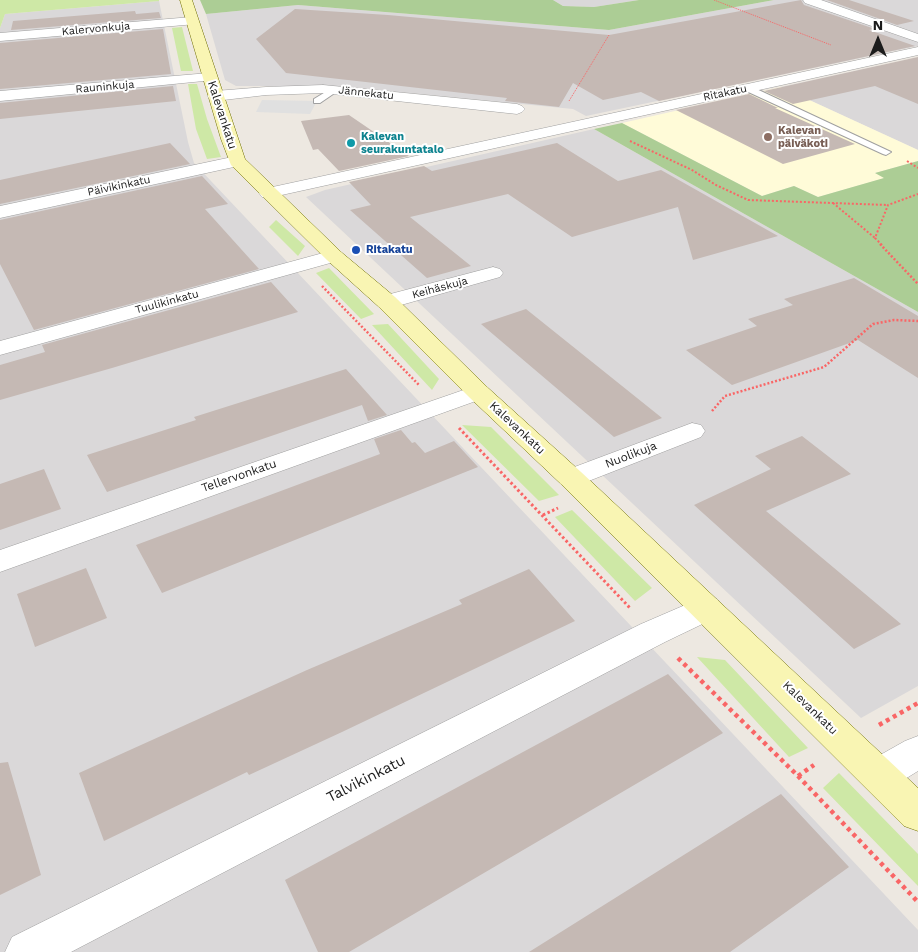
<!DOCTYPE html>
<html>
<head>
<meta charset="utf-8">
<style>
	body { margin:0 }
	#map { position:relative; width:918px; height:952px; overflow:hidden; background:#ede8e1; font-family:"Work Sans",sans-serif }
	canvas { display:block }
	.north { position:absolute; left:853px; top:15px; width:50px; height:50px; -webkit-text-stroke:4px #fff; paint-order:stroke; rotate:0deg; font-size:14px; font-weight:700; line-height:20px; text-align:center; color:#1c1c1c }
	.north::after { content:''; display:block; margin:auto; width:18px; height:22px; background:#1c1c1c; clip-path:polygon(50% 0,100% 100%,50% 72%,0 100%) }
</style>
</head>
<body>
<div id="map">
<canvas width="918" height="952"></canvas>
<div class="north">N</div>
</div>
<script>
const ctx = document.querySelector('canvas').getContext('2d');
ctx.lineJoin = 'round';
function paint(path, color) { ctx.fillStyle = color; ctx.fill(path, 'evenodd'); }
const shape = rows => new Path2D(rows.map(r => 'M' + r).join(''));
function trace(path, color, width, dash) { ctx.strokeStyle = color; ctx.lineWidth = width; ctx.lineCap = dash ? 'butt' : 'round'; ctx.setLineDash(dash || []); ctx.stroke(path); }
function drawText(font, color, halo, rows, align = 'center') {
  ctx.font = font + ' "Work Sans",sans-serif'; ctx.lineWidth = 4; ctx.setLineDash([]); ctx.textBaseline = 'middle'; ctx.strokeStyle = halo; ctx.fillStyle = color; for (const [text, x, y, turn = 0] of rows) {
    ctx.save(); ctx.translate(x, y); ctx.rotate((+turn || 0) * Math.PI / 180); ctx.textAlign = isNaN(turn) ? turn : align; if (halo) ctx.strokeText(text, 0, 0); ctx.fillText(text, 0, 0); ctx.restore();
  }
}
const residential = shape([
	[553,0,639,0,594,7,563,6],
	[774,0,918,0,918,46,586,116,573,109,337,86,236,86,225,80,206,14,298,5,609,30],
	[159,1,188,142,194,163,918,930,918,952,0,952,0,28,5,14],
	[878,66,918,81,918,150,781,87],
	[594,129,918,312,918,686,861,718,306,197,325,190]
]);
const education = shape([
	[781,87,918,150,918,161,875,173,885,178,818,197,794,186,762,196,622,123]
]);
const grass = shape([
	[0,0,159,0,159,1,5,14,0,28],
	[182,27,193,71,181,71,172,28],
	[188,84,197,84,207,119,221,157,207,159,196,129],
	[276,220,305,246,298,256,269,227],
	[329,268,374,314,361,319,316,273],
	[388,324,439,379,432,390,372,325],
	[462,425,491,427,559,495,539,501],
	[572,510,652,588,635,601,555,517],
	[697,657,725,660,808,748,789,757],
	[839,773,918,854,918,886,823,788]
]);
const forest = shape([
	[200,0,553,0,563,6,594,7,639,0,774,0,609,30,298,5,206,14],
	[622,123,762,196,794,186,818,197,884,178,875,173,918,161,918,312,594,129]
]);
const parking = shape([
	[262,100,317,101,310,114,256,112]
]);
const building = shape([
	[801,0,804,5,875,29,869,30,915,46,659,101,641,92,603,100,573,83,559,107,505,101,507,98,286,73,256,39,295,9,388,15,609,35],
	[827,0,849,0,914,21,897,25],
	[135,11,136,14,159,12,161,18,11,30,13,21],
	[163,29,171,74,0,89,0,43],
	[918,57,918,104,875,86,793,104,764,91],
	[173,86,176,101,0,119,0,103],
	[749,94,778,108,775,108,855,144,783,164,676,110],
	[349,115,409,156,339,171,318,149,313,150,301,121],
	[170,143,190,164,0,204,0,180],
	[557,143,618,181,661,170,778,236,693,260,678,207,572,237,508,194,410,217,471,266,427,278,350,210,371,205,349,182,424,166,432,171],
	[202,176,228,204,205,209,259,269,34,330,0,264,0,220],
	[854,278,918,316,918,378,858,340,732,385,686,350,757,326,748,319,793,305,784,299],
	[271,282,298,312,112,368,0,400,0,365,45,352,42,345],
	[526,309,662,418,614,437,481,324],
	[346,369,387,415,368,421,362,405,107,492,87,455,196,420,194,417],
	[401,430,412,443,415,442,425,453,454,441,478,467,162,593,136,545,380,454,374,439],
	[802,436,851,474,766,511,901,624,854,649,694,505,771,469,755,456],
	[44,469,61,509,0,530,0,484],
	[86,568,107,618,35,647,17,594],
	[529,569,575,621,342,732,249,775,247,772,104,841,79,773,307,670,462,604,459,600],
	[668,674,723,733,349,952,318,952,285,880],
	[8,762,41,875,0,895,0,763],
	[781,794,849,867,730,952,529,952]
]);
const pathFar4 = shape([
	[714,0,831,45],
	[569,101,609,35]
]);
const pathFar3 = shape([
	[630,141,692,170,716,185,748,200,888,205],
	[907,161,918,168],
	[833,203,875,238],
	[882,245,875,238,888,205,918,194]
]);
const pathFar2 = shape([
	[880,244,918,284],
	[322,286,419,385],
	[712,411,725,396,824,367,873,324,894,320,918,321]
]);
const pathFar1 = shape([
	[459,428,630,608],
	[543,515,558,508]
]);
const path = shape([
	[678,658,798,776,918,902],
	[879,725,918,703],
	[798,776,814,765]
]);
const lane = shape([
	[744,86,750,86,891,152,886,155,883,154,744,90,744,86],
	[332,88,339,90,320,103,314,103,314,99,332,88]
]);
const street = shape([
	[803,0,821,0,918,34,918,42,805,3,803,0],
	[192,17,198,21,196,24,0,41,0,33,192,17],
	[918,47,918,55,268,198,262,197,259,193,262,189,268,188,918,47],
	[209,73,214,74,216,77,214,80,0,101,0,91,209,73],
	[323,85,517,104,522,106,525,109,522,112,517,114,323,93,266,95,215,101,210,99,207,96,210,93,215,91,266,87,323,85],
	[237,156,243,157,246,161,243,165,0,218,0,206,237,156],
	[334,250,341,252,344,256,341,260,0,355,0,341,334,250],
	[493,267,500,269,503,273,500,277,387,309,379,307,376,302,379,297,493,267],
	[478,385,487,387,490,392,487,397,0,572,0,550,478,385],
	[692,423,701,425,705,431,701,437,581,484,571,487,561,484,557,478,561,472,692,423],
	[706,596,717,599,722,608,717,617,665,642,71,952,5,952,12,937,641,624,706,596],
	[918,736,918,771,892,787,879,792,866,787,860,775,866,763,905,741,918,736]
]);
const secondary = shape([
	[180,0,192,0,245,159,341,252,395,297,487,387,581,472,918,788,918,831,904,826,561,484,469,397,379,307,327,260,231,165,221,139,180,0]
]);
const markers = [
	[768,137,5,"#8d6e63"],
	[351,143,5,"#0f9aa8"],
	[356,250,5,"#1a4fb4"]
];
const farStreetnames = [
	["Kalervonkuja",96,29,-5],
	["Rauninkuja",105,87,-5],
	["Jännekatu",366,93,6],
	["Ritakatu",725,93,-12],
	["Päivikinkatu",119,186,-12],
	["Keihäskuja",440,288,-15],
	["Tuulikinkatu",167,302,-15]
];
const farEducationnames = [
	["Kalevan",778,131],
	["päiväkoti",778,144]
];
const farCulturenames = [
	["Kalevan",361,137],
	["seurakuntatalo",361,150]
];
const farTransitnames = [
	["Ritakatu",366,250]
];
const streetNames = [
	["Kalevankatu",222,115,72],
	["Kalevankatu",517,428,43],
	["Nuolikuja",631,455,-21],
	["Tellervonkatu",239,476,-19],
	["Kalevankatu",810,708,44]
];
const nearStreetnames = [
	["Talvikinkatu",366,779,-27]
];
paint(residential, '#dad8d9');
paint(education, '#fffbd8');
paint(grass, '#cee8a6');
paint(forest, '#accd95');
paint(parking, '#e0e0e0');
paint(building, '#c5b9b4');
trace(lane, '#a0a0a0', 2);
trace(street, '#a0a0a0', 1);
trace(secondary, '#707005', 1);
trace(pathFar4, '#f96666', 1, [1, 1]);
trace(pathFar3, '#f96666', 2, [2, 2]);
trace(pathFar2, '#f96666', 2.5, [2, 2]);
trace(pathFar1, '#f96666', 3, [2.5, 2.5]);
trace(path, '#f96666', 4.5, [4, 4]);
paint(lane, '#fff');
paint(street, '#fff');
paint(secondary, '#f9f5b3');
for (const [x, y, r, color] of markers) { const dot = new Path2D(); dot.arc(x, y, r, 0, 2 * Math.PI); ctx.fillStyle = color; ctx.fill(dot); trace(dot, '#fff', 2); }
drawText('11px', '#1c1c1c', '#fff', farStreetnames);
drawText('bold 11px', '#785e54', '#fff', farEducationnames, 'left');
drawText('bold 11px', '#0d838f', '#fff', farCulturenames, 'left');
drawText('bold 11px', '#164399', '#fff', farTransitnames, 'left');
drawText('12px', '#1c1c1c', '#fff', streetNames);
drawText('15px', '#1c1c1c', '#fff', nearStreetnames);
</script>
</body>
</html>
